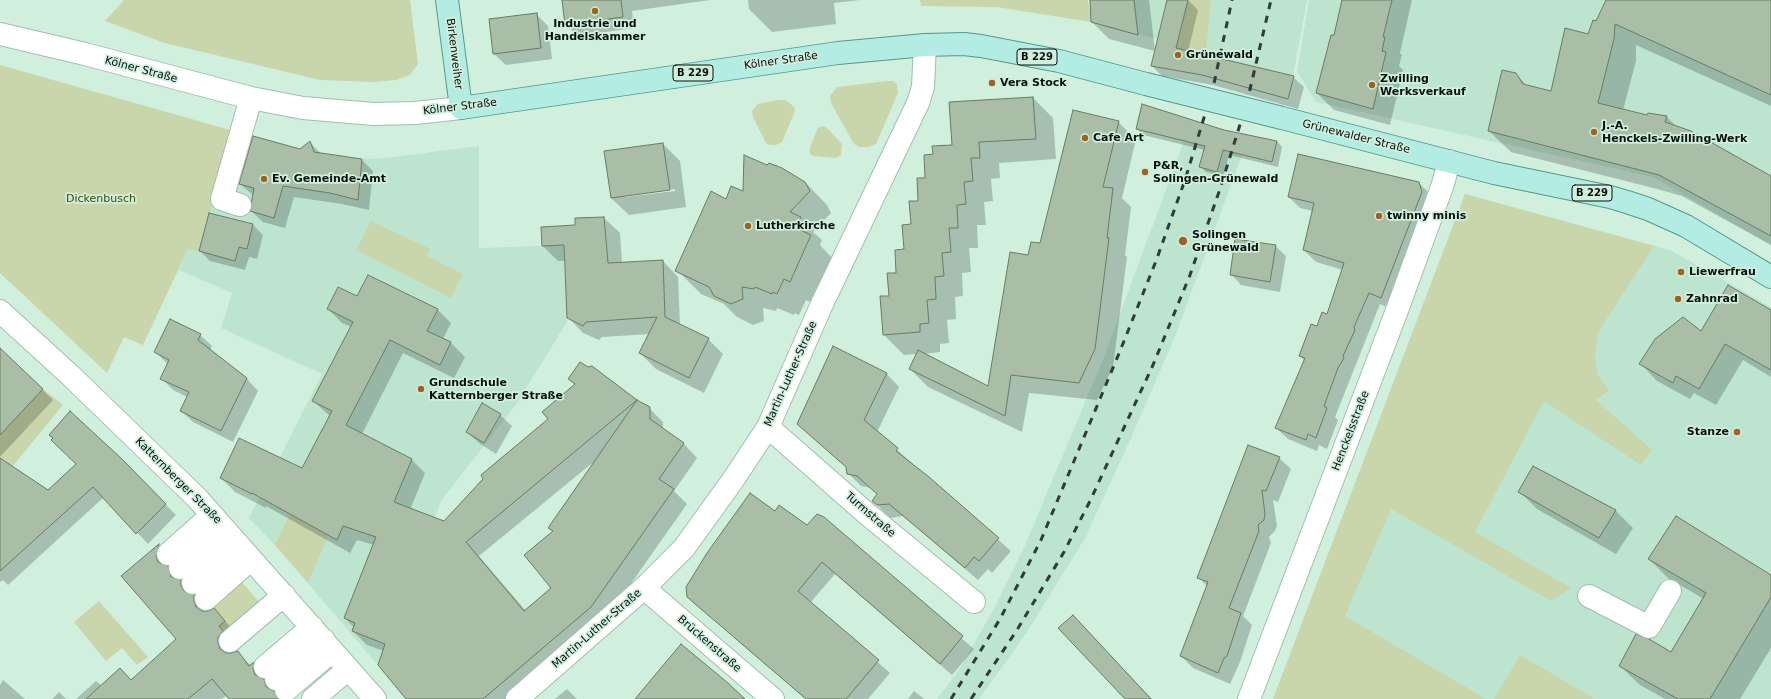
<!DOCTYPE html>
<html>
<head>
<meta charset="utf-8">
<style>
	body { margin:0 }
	canvas { display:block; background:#d0efdd }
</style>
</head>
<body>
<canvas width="1771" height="699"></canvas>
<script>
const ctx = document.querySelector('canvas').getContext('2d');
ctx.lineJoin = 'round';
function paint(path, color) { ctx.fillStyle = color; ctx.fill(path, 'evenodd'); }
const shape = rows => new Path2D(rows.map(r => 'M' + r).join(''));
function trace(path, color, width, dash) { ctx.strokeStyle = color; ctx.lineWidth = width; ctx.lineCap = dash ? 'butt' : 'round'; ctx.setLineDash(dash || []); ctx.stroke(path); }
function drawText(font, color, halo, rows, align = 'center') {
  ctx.font = font + ' "DejaVu Sans",sans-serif'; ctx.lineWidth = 3.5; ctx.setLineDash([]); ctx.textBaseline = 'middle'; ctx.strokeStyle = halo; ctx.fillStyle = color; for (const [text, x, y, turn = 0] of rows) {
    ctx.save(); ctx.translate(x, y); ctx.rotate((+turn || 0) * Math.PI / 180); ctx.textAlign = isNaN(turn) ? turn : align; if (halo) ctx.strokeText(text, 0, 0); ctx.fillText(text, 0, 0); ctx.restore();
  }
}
const built = shape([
	[1090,0,1188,0,1176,48,1156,44,1157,39,1091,22],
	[1211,0,1307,0,1293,76,1206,55],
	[1309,0,1771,0,1771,245,1653,177,1316,102,1297,71],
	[234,131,300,149,304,146,312,147,314,152,362,159,385,158,479,146,479,248,563,245,567,322,517,403,441,501,378,665,275,545,249,518,322,374,221,328,232,293,179,270,188,248,199,251],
	[1184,141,1242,155,1176,334,1131,438,1085,538,1027,632,979,699,937,699,957,673,994,609,1026,543,1104,357],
	[1465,194,1670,250,1771,307,1771,699,1273,699]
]);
const green = shape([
	[124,0,410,0,418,64,410,75,396,80,372,82,320,80,165,43,105,21],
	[920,0,1088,0,1091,22,997,7,921,6],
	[1188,0,1211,0,1206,55,1176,48],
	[0,65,234,131,199,251,188,249,143,345,124,337,107,373,0,273],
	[887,81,893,81,897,84,898,93,876,144,869,147,860,147,854,144,831,103,830,96,837,87],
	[779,100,786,100,794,107,795,111,782,142,776,145,770,145,766,143,753,117,752,111,758,104],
	[822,126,827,128,842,144,841,155,836,158,813,156,810,154,810,147,818,128],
	[1465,194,1654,246,1598,332,1595,357,1598,374,1609,391,1596,400,1652,450,1641,465,1544,401,1475,532,1571,588,1551,601,1391,509,1345,616,1486,699,1273,699],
	[371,221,430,249,427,256,463,274,451,298,356,250],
	[43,389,63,405,12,467,55,521,0,571,0,435],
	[290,514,328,536,308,583,275,545],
	[238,578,262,605,227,637,219,626,225,620,209,602],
	[99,601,148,657,137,665,122,648,106,661,74,622],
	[1520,655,1595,699,1494,699]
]);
const shadow = shape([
	[563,0,710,0,632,11,634,28,577,36,566,24],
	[748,0,860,0,834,3,836,24,772,32,749,9],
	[1091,0,1149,0,1155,51,1109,39,1092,22],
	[1168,0,1188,0,1198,10,1188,52,1293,77,1304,87,1298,109,1213,85,1162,76,1152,66],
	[1343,0,1412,0,1400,53,1402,55,1399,66,1403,70,1390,125,1334,110,1317,93,1334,37],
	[1607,0,1771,0,1771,106,1636,45,1636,61,1623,110,1648,116,1649,114,1667,117,1677,127,1771,177,1771,245,1682,196,1657,189,1511,152,1489,131,1516,74,1527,86,1551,92,1597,23],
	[536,14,548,26,552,59,506,65,494,54],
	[1033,98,1053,118,1056,159,999,163,1000,178,991,179,993,201,984,202,986,225,977,225,978,248,969,248,971,272,962,273,963,296,955,297,956,319,947,320,949,343,940,344,940,352,923,354,989,388,1029,256,1041,244,1118,122,1136,139,1122,198,1131,207,1125,255,1127,257,1113,367,1097,400,1029,393,1022,432,928,387,910,369,917,354,904,355,884,335,890,297,934,155],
	[1137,129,1224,131,1277,141,1282,147,1278,167,1229,155,1223,177,1206,172,1200,166,1205,150,1143,135],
	[310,142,321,154,362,160,373,171,369,210,342,204,294,197,285,228,263,222,251,211,254,196,240,184,300,150],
	[663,144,680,161,686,207,629,215,611,198],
	[675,189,675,191,625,197,625,195],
	[769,164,793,175,805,182,827,205,831,213,813,232,822,240,820,245,832,258,812,303,806,300,799,315,795,313,794,315,777,308,776,311,763,308,764,321,753,325,737,317,724,304,701,294,679,272,727,200,744,193],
	[1419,183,1431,195,1392,309,1380,304,1335,417,1338,420,1327,449,1319,445,1317,451,1288,439,1276,428,1305,361,1300,356,1317,328,1327,316,1343,270,1316,262,1304,250,1313,211,1300,208,1289,197],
	[210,214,253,225,263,235,257,259,249,257,245,270,210,261,200,251],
	[604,218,620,233,622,263,663,261,678,277,680,325,708,339,723,354,704,393,656,369,640,353,650,334,602,337,599,340,583,333,568,317,565,261,558,261,543,246,576,226,576,219],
	[1275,246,1286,256,1280,292,1241,285,1231,274],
	[358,298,438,310,451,323,443,339,451,343,465,357,454,378,403,353,362,434,412,460,425,473,410,510,444,523,549,419,575,385,569,379,592,367,637,401,649,408,663,422,663,430,684,444,697,458,674,491,687,504,604,622,512,699,407,699,384,651,367,645,353,631,354,628,345,618,374,545,357,540,350,553,266,506,266,508,235,492,221,478,303,469,331,417,313,401,351,327,342,323,328,309],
	[596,460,549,528,553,532,553,588,526,611,479,556],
	[1771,310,1771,377,1743,360,1716,405,1694,393,1690,399,1657,381,1640,363,1702,332],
	[200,335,212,346,210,350,247,379,258,391,233,442,193,422,181,411,187,397,173,390,161,378,168,364,155,352],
	[834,347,887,374,899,387,877,432,1011,551,992,573,988,569,978,580,903,516,890,518,873,501,878,495,871,488,861,486,848,473,848,468,798,423],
	[0,349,53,400,0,457],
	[500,415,512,426,496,454,479,443,467,432],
	[1279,458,1291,469,1278,502,1273,500,1277,526,1275,531,1269,537,1271,543,1243,616,1252,625,1240,662,1230,684,1193,668,1181,656,1208,587,1199,578],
	[0,460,48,491,122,460,176,515,148,544,104,497,8,585,3,580,0,582],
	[1534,467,1616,511,1633,528,1616,554,1537,509,1520,492],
	[775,513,807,527,822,517,974,649,952,675,835,574,810,603,890,673,868,699,806,699,688,597],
	[159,545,174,560,171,571,209,612,214,609,240,637,237,647,232,654,237,652,251,666,254,664,269,679,268,684,280,699,230,699,227,695,222,699,76,699,96,681,102,686,132,681,177,639,123,576],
	[1649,559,1771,576,1771,648,1740,699,1665,699,1640,685,1620,666,1671,654,1704,599,1668,578],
	[1084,628,1152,699,1126,699],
	[3,680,25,699,0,699,0,685],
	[567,689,577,699,555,699],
	[914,691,924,699,908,699],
	[59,692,66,699,52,699]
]);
const building = shape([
	[562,0,621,0,623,17,565,25,562,0],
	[1090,0,1134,0,1138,35,1091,22,1090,0],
	[1167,0,1188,0,1176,48,1294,76,1288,99,1202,75,1151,66,1167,0],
	[1342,0,1392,0,1383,37,1385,37,1382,51,1386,52,1373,109,1316,93,1331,35,1334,35,1342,0],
	[1606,0,1771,0,1771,95,1615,24,1614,39,1598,103,1647,115,1648,113,1667,116,1665,122,1691,131,1771,176,1771,236,1659,175,1488,131,1502,70,1516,73,1523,84,1551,91,1565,28,1588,34,1593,20,1596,21,1606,0],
	[537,13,541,48,493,54,489,19,537,13],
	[1033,97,1036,139,979,142,980,158,971,158,973,181,964,182,966,204,957,205,958,228,949,228,951,252,942,253,944,276,935,277,936,299,927,300,929,323,920,324,920,332,883,335,880,296,889,296,887,273,896,273,895,250,904,249,902,225,911,224,909,201,918,201,917,178,925,178,924,155,933,154,932,146,952,145,949,102,1033,97],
	[1142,104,1224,130,1277,141,1272,162,1223,150,1217,172,1199,167,1205,146,1136,129,1142,104],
	[1073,110,1119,121,1103,187,1113,188,1107,238,1109,238,1095,349,1079,383,1011,375,1005,416,909,369,918,350,988,386,1010,252,1028,255,1031,242,1040,243,1073,110],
	[253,136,300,149,310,141,314,152,362,159,358,200,330,193,283,186,274,218,250,211,254,188,239,184,253,136],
	[663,143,670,190,611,198,604,151,663,143],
	[1298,154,1419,182,1422,192,1381,298,1369,293,1354,327,1355,330,1343,356,1344,358,1338,368,1324,406,1327,408,1316,438,1308,434,1306,440,1275,428,1305,358,1299,356,1311,324,1317,326,1322,312,1327,314,1344,263,1303,250,1314,203,1288,197,1298,154],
	[744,155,767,165,769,163,782,168,805,182,810,191,790,212,801,217,796,228,811,235,790,282,784,279,777,294,773,292,772,294,755,287,754,289,742,287,743,299,731,304,714,296,709,287,675,271,711,191,726,199,731,186,743,191,744,155],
	[209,213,253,224,247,249,239,247,235,261,199,251,209,213],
	[604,217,608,263,663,260,665,317,709,338,689,378,639,353,657,317,586,322,583,326,567,318,564,245,542,246,541,227,575,225,575,218,604,217],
	[1235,239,1276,245,1270,282,1230,275,1235,239],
	[368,275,438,309,427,331,451,342,440,365,390,340,346,425,412,459,394,502,444,521,483,479,481,475,548,419,542,412,575,384,568,379,580,362,588,367,592,366,637,400,650,407,650,419,684,443,659,479,674,489,591,607,483,699,406,699,378,665,385,644,352,631,355,623,344,618,376,537,343,526,337,540,252,493,252,494,220,478,239,438,302,468,332,411,312,401,353,322,327,309,338,287,357,296,368,275],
	[637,400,548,528,553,531,524,555,551,588,524,611,466,542,637,400],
	[1728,285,1771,310,1771,370,1725,344,1699,389,1676,376,1673,383,1639,364,1655,339,1683,317,1701,331,1728,285],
	[170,319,201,334,198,340,247,378,221,431,180,411,189,392,160,379,169,360,154,352,170,319],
	[833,346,887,373,864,420,898,448,896,451,929,477,999,538,979,561,974,557,965,568,889,504,877,505,872,501,877,494,857,476,847,474,846,467,797,424,833,346],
	[0,348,43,389,0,435,0,348],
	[482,403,501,414,484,443,466,432,482,403],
	[70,411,123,460,166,504,136,534,93,487,0,571,0,458,48,490,76,464,51,440,53,438,49,435,70,411],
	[1248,445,1280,457,1266,491,1262,490,1265,514,1264,520,1258,525,1259,531,1229,608,1241,613,1227,656,1224,658,1218,673,1180,656,1208,582,1197,578,1248,445],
	[1533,466,1616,510,1599,538,1518,492,1533,466],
	[750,493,775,511,779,505,807,525,817,514,824,517,963,636,940,664,822,562,798,591,879,660,846,699,806,699,687,597,686,587,707,553,750,493],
	[1676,516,1771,575,1771,597,1710,699,1678,699,1619,666,1636,634,1649,639,1671,652,1706,593,1648,559,1676,516],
	[159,544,156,556,158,562,168,566,171,577,181,580,181,586,184,591,194,595,194,601,196,607,202,611,209,611,214,608,225,621,219,626,223,631,218,637,218,643,220,649,226,653,232,653,238,651,249,666,254,662,253,669,255,675,264,679,266,687,274,691,278,699,229,699,212,679,188,699,86,699,120,668,131,680,176,639,121,576,159,544],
	[1073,615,1151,699,1125,699,1058,628,1073,615],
	[681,644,728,683,745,699,635,699,681,644]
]);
const minor = shape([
	[0,34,85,54,251,98,303,108,373,114,415,113,461,108],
	[240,205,222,199,251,98],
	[0,311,71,376,197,498,375,699],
	[768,427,866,513,974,602],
	[168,554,212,515],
	[180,568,224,529],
	[193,583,238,544],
	[644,588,773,699],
	[1589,596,1649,627,1670,591],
	[206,599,251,559],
	[230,641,284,595],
	[265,667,312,627],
	[276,679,305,654,324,640],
	[286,690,332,651],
	[313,699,348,669],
	[517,699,644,588,684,548,733,480,768,427,822,304,918,103,923,87,925,45],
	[1249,699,1396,313,1443,184,1449,161]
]);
const major = shape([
	[447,0,461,108,838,53,925,45,964,44,981,46,1059,61,1146,84],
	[1282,118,1494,173,1610,197,1627,202,1648,209,1686,226,1771,277]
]);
const rail = shape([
	[951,699,1000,619,1041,540,1120,351,1156,261,1185,180,1213,88,1232,0],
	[971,699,1017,630,1064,552,1090,501,1153,365,1190,275,1220,189,1247,102,1271,0]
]);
const majorBridge = shape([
	[1146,84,1282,118]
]);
const markers = [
	[595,11,4,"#9e6225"],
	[1178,55,4,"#9e6225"],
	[992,83,4,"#9e6225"],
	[1372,85,4,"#9e6225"],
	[1594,132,4,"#9e6225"],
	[1085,138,4,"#9e6225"],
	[1145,172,4,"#9e6225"],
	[264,179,4,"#9e6225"],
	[1379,216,4,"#9e6225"],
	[748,226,4,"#9e6225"],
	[1183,241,5,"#9e6225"],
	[1681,272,4,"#9e6225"],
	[1678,299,4,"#9e6225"],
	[421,389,4,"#9e6225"],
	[1737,432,4,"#9e6225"]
];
const shields = [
	[1037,57,40],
	[693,73,40],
	[1592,193,40]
];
const shieldNames = [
	["B 229",1037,57],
	["B 229",693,73],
	["B 229",1592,193]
];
const poiNames = [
	["Industrie und",595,24,"center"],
	["Handelskammer",595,37,"center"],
	["Grünewald",1186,55],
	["Zwilling",1380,79],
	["Werksverkauf",1380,92],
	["Vera Stock",1000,83],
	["J.-A.",1602,126],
	["Henckels-Zwilling-Werk",1602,139],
	["Cafe Art",1093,138],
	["P&R,",1153,166],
	["Solingen-Grünewald",1153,179],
	["Ev. Gemeinde-Amt",272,179],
	["twinny minis",1387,216],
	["Lutherkirche",756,226],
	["Solingen",1192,235],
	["Grünewald",1192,248],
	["Liewerfrau",1689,272],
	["Zahnrad",1686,299],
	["Grundschule",429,383],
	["Katternberger Straße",429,396],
	["Stanze",1729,432,"right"]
];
const streetNames = [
	["Birkenweiher",454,54,83],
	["Kölner Straße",781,61,-8],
	["Kölner Straße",141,70,15],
	["Kölner Straße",460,107,-7],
	["Grünewalder Straße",1356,137,14],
	["Martin-Luther-Straße",791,374,-66],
	["Henckelsstraße",1351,431,-69],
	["Katternberger Straße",178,481,45],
	["Turmstraße",870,515,41],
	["Martin-Luther-Straße",597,629,-41],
	["Brückenstraße",709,644,41]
];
const parkNames = [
	["Dickenbusch",101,199]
];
paint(built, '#bde4cf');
paint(green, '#c9d6ab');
paint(shadow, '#0003');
paint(building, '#aabea7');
trace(building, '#687b65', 1);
trace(minor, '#a1bfae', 24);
trace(major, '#56988b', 24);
trace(minor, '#fff', 22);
trace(major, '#b3ece2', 22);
trace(rail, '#2f3d36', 3, [7, 7]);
trace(majorBridge, '#56988b', 24, []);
trace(majorBridge, '#b3ece2', 22);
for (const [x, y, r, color] of markers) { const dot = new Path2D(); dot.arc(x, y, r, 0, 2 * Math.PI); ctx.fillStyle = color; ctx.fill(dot); trace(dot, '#d0efdd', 1.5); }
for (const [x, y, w] of shields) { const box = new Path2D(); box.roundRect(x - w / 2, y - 8, w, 16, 3); ctx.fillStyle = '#d0efdd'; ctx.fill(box); trace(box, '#07110c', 1); }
drawText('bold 10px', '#07110c', null, shieldNames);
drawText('bold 11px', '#07110c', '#d0efdd', poiNames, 'left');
drawText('11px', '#07110c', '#d0efdd', streetNames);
drawText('11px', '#3c4b00', '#d0efdd', parkNames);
</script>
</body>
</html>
